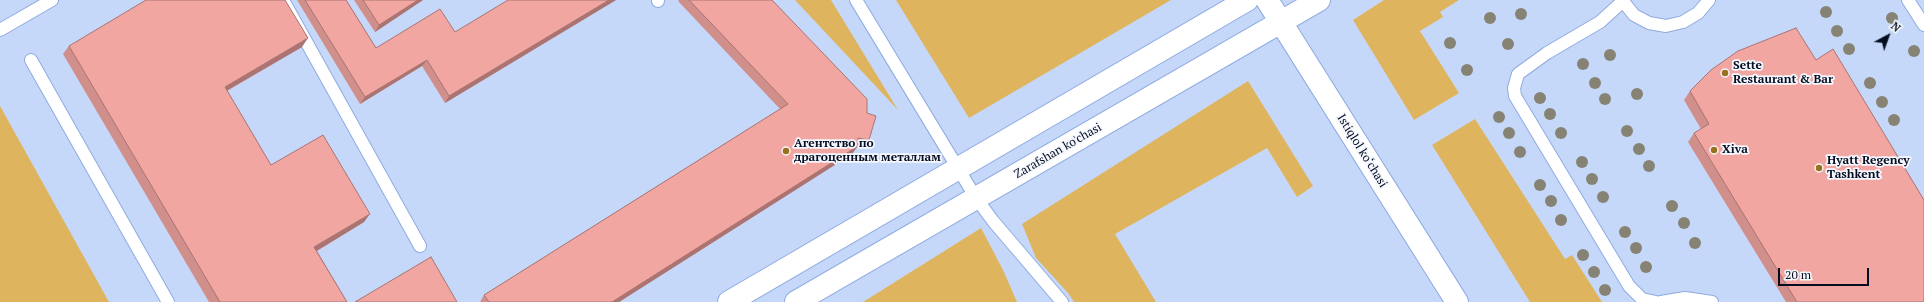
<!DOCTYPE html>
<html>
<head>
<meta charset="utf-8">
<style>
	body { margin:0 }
	#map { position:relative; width:1924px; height:302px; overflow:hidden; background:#c6d8f9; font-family:"PT Serif",serif }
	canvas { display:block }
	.north { position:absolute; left:1868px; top:16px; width:40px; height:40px; -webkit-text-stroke:3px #f5f8fe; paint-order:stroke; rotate:41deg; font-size:11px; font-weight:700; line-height:16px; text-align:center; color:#050d20 }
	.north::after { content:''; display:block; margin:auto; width:14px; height:18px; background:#050d20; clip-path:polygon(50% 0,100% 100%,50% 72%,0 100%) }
	.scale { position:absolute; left:1778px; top:268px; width:91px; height:18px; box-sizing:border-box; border:2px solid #050d20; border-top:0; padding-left:5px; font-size:12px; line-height:14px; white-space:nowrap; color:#050d20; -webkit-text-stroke:3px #f5f8fe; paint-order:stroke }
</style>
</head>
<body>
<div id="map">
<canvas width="1924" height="302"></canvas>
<div class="north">N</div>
<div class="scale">20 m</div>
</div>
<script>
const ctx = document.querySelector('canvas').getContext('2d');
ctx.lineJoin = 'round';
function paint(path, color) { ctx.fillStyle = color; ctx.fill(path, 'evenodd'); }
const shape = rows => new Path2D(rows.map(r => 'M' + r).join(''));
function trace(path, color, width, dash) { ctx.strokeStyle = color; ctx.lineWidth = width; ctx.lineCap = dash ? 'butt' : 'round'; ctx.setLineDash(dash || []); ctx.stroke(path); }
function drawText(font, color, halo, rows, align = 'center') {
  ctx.font = font + ' "PT Serif",serif'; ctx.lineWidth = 3.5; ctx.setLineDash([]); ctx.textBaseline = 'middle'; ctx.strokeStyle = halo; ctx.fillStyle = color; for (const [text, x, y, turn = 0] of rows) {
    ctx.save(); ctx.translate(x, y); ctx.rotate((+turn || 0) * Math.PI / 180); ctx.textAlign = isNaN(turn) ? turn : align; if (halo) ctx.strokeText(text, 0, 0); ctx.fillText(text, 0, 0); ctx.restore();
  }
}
const green = shape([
	[795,0,831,0,898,110],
	[896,0,1171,0,969,118],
	[1384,0,1459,0,1440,12,1443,17,1420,31,1459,93,1414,120,1353,20],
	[1248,81,1313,186,1297,197,1267,148,1115,234,1156,302,1074,302,1068,293,1036,258,1022,224],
	[0,106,109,302,0,302],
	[1475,119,1565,259,1572,255,1602,302,1530,302,1432,145],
	[981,228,1003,270,1017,302,863,302]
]);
const service = shape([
	[283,0,420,246],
	[856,0,976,198,993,221,1062,302],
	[1622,0,1634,15,1649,23,1666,26,1683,22,1698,13,1709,0],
	[1908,0,1924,25],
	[658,1,658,0],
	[1623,1,1600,22,1547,53,1518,74,1514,88,1515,96,1629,286,1642,299,1656,302],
	[0,30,52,0],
	[31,60,168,302],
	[1661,302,1685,298,1712,302]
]);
const minor = shape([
	[1267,0,1457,302],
	[729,302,1247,0],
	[796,302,1319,0]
]);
const trees = [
	[1826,12],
	[1521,14],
	[1490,18],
	[1892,18],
	[1837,31],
	[1450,43],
	[1508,44],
	[1849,49],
	[1914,51],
	[1610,55],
	[1583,64],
	[1467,70],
	[1595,83],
	[1870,83],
	[1637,94],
	[1540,98],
	[1605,99],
	[1882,102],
	[1550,114],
	[1499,117],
	[1894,120],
	[1627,131],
	[1509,133],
	[1561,133],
	[1639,149],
	[1520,152],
	[1582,162],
	[1649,166],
	[1592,179],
	[1540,185],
	[1603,197],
	[1551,201],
	[1672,206],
	[1561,220],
	[1684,223],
	[1625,232],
	[1695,243],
	[1636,248],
	[1583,255],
	[1646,267],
	[1594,272],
	[1605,290]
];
const wall = shape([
	[297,0,346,0,376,48,616,0,445,103,422,66,360,104],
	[354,0,423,0,375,32],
	[679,0,772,0,864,148,857,147,852,154,619,302,480,302,484,295,780,109,678,1],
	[69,46,302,47,227,91,271,165,364,222,317,251,347,302,209,302,63,54],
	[1690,91,1924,302,1786,302,1688,142,1694,133,1701,129,1684,100]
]);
const shadedWall = shape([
	[418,0,423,0,375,32,379,25],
	[609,0,616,0,445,103,449,96],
	[308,38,302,47,219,95,225,87],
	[427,60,422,66,360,104,365,97],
	[858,138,869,140,864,148,857,147,852,154,619,302,612,302],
	[370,214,364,222,308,256,314,247]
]);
const building = shape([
	[146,0,285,0,308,38,225,87,271,165,323,135,370,214,314,247,347,302,220,302,69,46,146,0],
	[305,0,346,0,376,48,440,9,455,32,508,0,609,0,449,96,427,60,365,97,305,0],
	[363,0,418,0,379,25,363,0],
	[689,0,772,0,867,99,867,113,876,116,869,140,858,138,858,146,612,302,489,302,484,295,788,104,689,0],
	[1796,28,1816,60,1833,49,1924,200,1924,302,1797,302,1694,133,1709,124,1690,91,1711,70,1738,51,1796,28],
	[431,257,457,302,355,302,431,257]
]);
const markers = [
	[1725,73,4,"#97711c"],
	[1714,150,4,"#97711c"],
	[786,151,4,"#97711c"],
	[1819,168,4,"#97711c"]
];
const poiNames = [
	["Sette",1733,66],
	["Restaurant & Bar",1733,80],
	["Агентство по",794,144],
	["драгоценным металлам",794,158],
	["Xiva",1722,150],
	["Hyatt Regency",1827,161],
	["Tashkent",1827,175]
];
const streetNames = [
	["Zarafshan ko'chasi",1058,151,-30],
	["Istiqlol ko‘chasi",1362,151,58]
];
paint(green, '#dfb45f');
trace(service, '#8fabe0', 14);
trace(minor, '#8fabe0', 24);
trace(service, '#fff', 12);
trace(minor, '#fff', 22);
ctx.fillStyle = '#878374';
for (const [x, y] of trees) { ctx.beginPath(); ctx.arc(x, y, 6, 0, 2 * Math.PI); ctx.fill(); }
paint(wall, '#d08f8b');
paint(shadedWall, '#a97471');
paint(building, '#f2a6a2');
trace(building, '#a97471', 1);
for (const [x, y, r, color] of markers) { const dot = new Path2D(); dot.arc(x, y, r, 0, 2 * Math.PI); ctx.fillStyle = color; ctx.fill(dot); trace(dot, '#f5f8fe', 1.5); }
drawText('bold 12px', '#050d20', '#f5f8fe', poiNames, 'left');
drawText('12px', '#050d20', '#f5f8fe', streetNames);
</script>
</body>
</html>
